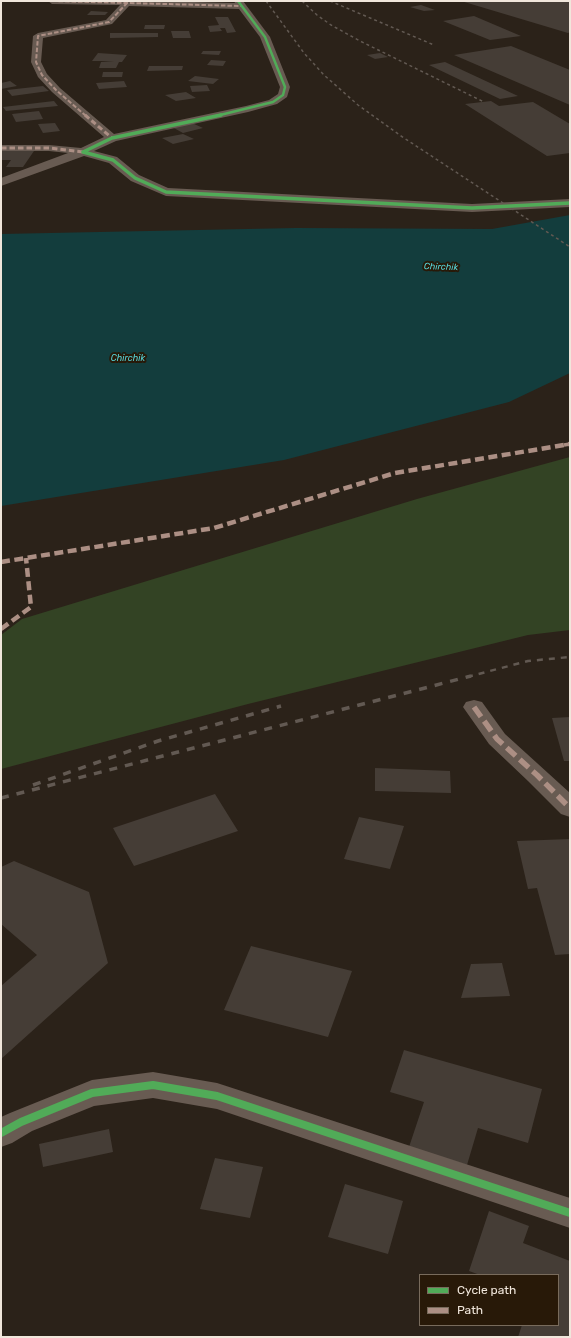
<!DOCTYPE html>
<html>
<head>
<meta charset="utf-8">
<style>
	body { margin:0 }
	#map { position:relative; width:571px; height:1338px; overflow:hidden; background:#2b2219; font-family:Rubik,sans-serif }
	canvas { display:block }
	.frame { position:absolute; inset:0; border:2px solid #f0e6db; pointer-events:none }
	.legend { position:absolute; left:419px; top:1274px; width:140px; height:52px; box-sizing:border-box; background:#281908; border:1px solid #786b5c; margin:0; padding:5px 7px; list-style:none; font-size:12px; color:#f0e6db }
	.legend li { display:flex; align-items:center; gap:8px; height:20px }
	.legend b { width:20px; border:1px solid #786b5c }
</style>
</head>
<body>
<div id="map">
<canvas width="571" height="1338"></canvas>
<div class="frame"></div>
<ul class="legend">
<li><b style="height:5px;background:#51ab58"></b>Cycle path</li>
<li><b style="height:5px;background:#ac8f84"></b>Path</li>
</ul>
</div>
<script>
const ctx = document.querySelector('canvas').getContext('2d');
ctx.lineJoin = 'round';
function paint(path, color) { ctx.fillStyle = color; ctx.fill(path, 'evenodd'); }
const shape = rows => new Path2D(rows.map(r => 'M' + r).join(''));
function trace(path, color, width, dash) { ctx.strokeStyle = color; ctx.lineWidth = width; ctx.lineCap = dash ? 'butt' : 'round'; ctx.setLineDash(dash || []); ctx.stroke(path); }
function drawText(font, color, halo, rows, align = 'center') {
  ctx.font = font + ' Rubik,sans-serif'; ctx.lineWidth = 4; ctx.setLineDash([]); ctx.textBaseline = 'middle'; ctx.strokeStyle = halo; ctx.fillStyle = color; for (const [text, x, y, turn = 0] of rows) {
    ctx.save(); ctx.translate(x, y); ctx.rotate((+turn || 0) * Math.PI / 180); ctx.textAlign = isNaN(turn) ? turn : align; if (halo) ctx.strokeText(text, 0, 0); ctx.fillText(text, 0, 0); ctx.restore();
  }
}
const green = shape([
	[570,457,570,630,528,635,248,704,1,769,1,635,22,619,417,499]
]);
const water = shape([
	[570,215,570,373,509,402,284,460,1,506,1,234,296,228,492,229]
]);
const building = shape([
	[461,1,570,1,570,32,568,33],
	[421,5,435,10,424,11,410,7],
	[91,11,108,12,105,15,87,15],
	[474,16,521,36,490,40,443,21],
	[215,17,228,17,236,32,227,33,225,28,220,28,222,31,210,32,208,26,219,25],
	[145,25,165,25,164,29,144,29],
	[171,31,189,31,191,38,173,38],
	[110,33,158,33,158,37,110,38],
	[511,46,570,70,570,105,454,55],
	[203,51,221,51,219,55,201,54],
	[98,53,127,55,122,62,119,62,116,68,99,68,101,62,114,61,92,61],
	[380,53,388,57,375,59,367,55],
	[211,60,226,61,223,66,207,65],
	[445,62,518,96,500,99,429,65],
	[149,66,183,66,182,70,147,71],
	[103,72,123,72,122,77,102,77],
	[195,76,219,79,213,84,188,81],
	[10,81,17,86,1,89,1,83],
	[124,81,127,87,99,89,96,83],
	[207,85,210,91,192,92,190,86],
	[43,86,49,91,12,96,7,90],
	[186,92,196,98,176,101,165,95],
	[54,101,58,106,6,111,3,107],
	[491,101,499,106,533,102,570,124,570,153,547,156,465,104],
	[39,111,43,119,16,122,12,114],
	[55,123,60,131,43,133,38,124],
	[192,123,203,128,183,133,172,127],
	[183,134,194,139,173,144,162,138],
	[1,150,34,151,23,167,6,167,11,160,1,160],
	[570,717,570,761,564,761,552,718],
	[375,768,450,771,451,793,375,791],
	[215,794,238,831,134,866,113,828],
	[359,817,404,826,390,869,344,859],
	[570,839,570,954,555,955,537,888,528,889,517,841],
	[14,861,89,892,108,963,1,1059,1,986,37,955,1,924,1,867],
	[251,946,352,971,328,1037,224,1010],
	[502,963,510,996,461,998,471,964],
	[404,1050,542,1089,528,1143,478,1128,467,1165,409,1147,424,1102,390,1092],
	[109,1129,113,1152,43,1167,39,1144],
	[215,1158,263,1167,250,1218,200,1209],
	[345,1184,403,1201,388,1254,328,1237],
	[489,1211,529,1226,523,1243,570,1261,570,1337,518,1337,522,1325,558,1325,558,1275,480,1275,469,1271]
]);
const minor = shape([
	[48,1,152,1,235,3,234,1,243,1,270,37,290,87,287,97,277,104,248,112,116,141,94,151,117,157,139,175,168,188,472,204,570,199,570,207,472,212,166,196,131,181,109,163,84,156,1,186,1,178,68,153,49,151,1,151,1,145,49,145,81,148,104,137,52,92,38,77,31,62,33,36,38,33,106,20,120,5,52,4,48,1],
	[129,6,239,9,260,37,280,87,278,94,269,100,246,106,114,134,60,88,47,74,41,62,43,38,112,24,129,6],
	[474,700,482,702,505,734,570,793,570,817,561,814,528,781,489,744,463,707,466,702,474,700],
	[153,1072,217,1083,570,1198,570,1228,217,1109,153,1098,94,1106,32,1131,12,1143,1,1147,1,1117,10,1113,92,1080,153,1072]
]);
const railFar2 = shape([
	[266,1,304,53,324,75,358,105,401,136,570,247],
	[302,1,317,15,331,25,360,41,484,102],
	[330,1,434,45]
]);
const railFar1 = shape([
	[467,677,528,661,570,657]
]);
const rail = shape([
	[33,785,158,741,281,706],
	[1,798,471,676]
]);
const quietFar4 = shape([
	[52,1,241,6],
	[86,116,56,90,42,75,36,62,38,36,109,22,127,3]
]);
const quietFar3 = shape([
	[85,115,112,138],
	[1,148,49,148,83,152]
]);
const quietFar2 = shape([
	[564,445,570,444]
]);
const quietFar1 = shape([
	[1,562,214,528,395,473,570,444],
	[1,629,31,607,26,558]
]);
const quiet = shape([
	[474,707,497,739,537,775,570,808]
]);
const cyclewayFar2 = shape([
	[216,116,273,102,283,95,285,87,265,37,238,1]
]);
const cyclewayFar1 = shape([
	[221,115,112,138,83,152,113,160,135,178,166,192,472,208,570,203]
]);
const cycleway = shape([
	[1,1133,21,1122,92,1093,153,1085,217,1096,570,1213]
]);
const farWaternames = [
	["Chirchik",441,267,2],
	["Chirchik",128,358]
];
paint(green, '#334324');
paint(water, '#133d3d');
paint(building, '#453d36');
paint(minor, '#685b52');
trace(railFar2, '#625952', 1.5, [3, 3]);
trace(railFar1, '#625952', 2.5, [6, 6]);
trace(rail, '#625952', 3.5, [8, 8]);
trace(quietFar4, '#ac8f84', 2, [4.5, 2]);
trace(quietFar3, '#ac8f84', 3, [5.5, 3]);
trace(quietFar2, '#ac8f84', 3.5, [7, 3.5]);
trace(quietFar1, '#ac8f84', 4.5, [9, 4.5]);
trace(quiet, '#ac8f84', 5.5, [12, 5.5]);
trace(cyclewayFar2, '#51ab58', 2.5);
trace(cyclewayFar1, '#51ab58', 3.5);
trace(cycleway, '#51ab58', 8);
drawText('italic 9px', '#57d7db', '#281908', farWaternames);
</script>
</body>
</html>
